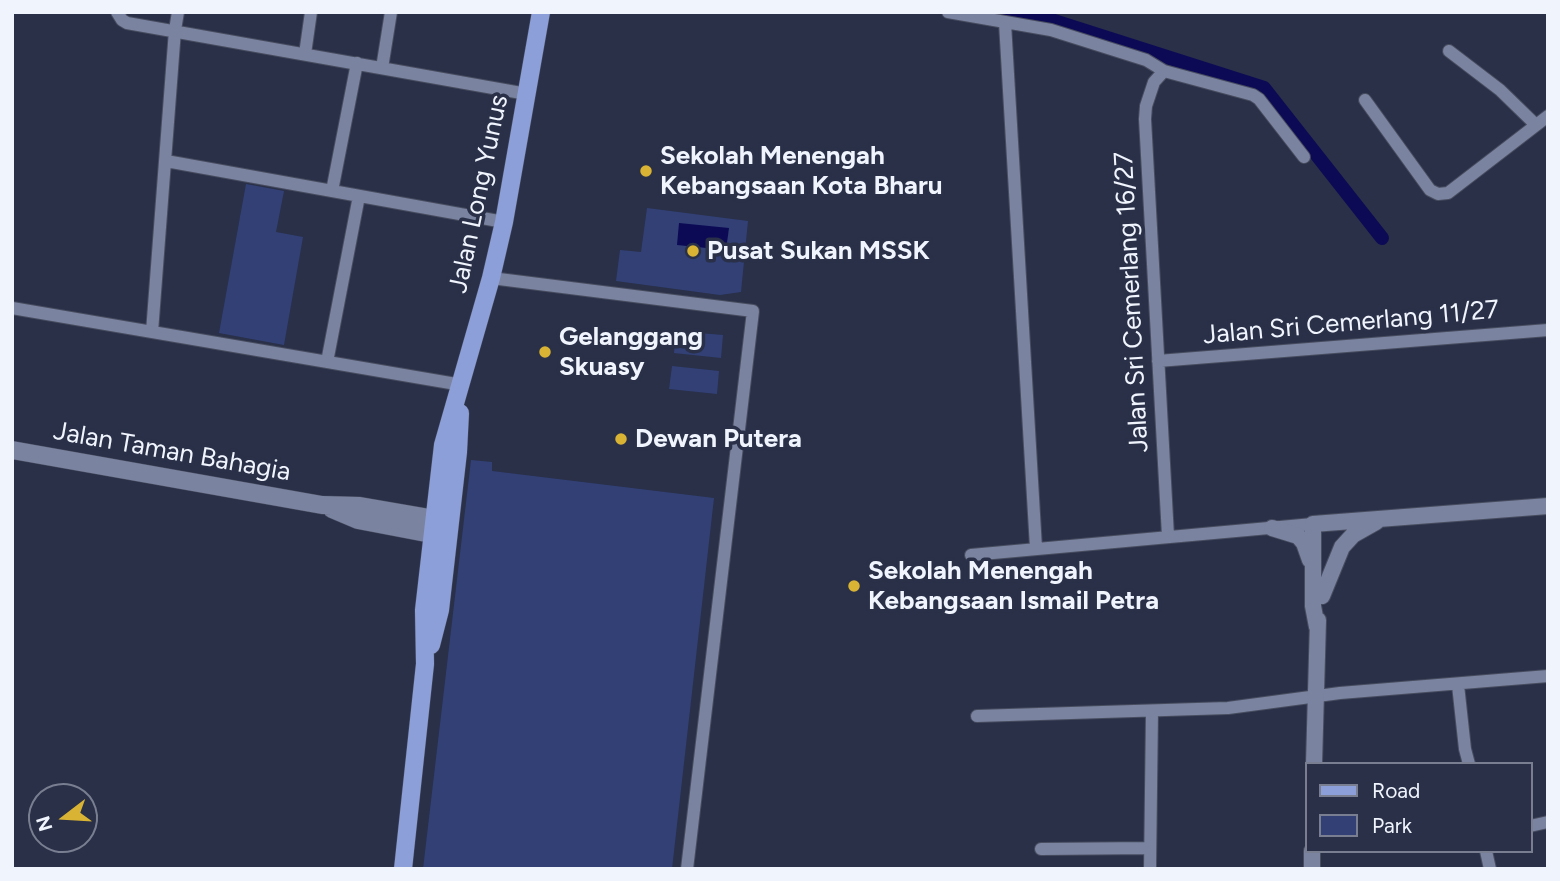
<!DOCTYPE html>
<html>
<head>
<meta charset="utf-8">
<style>
	body { margin:0 }
	#map { position:relative; width:1560px; height:881px; overflow:hidden; background:#293048; font-family:Figtree,sans-serif }
	canvas { display:block }
	.frame { position:absolute; inset:0; border:14px solid #f0f4fd; pointer-events:none }
	.legend { position:absolute; left:1305px; top:762px; width:228px; height:91px; box-sizing:border-box; background:#293048; border:2px solid #797e90; margin:0; padding:9px 12px; list-style:none; font-size:21px; color:#f0f4fd }
	.legend li { display:flex; align-items:center; gap:14px; height:35px }
	.legend b { width:35px; border:2px solid #797e90 }
	.north { position:absolute; left:28px; top:783px; width:70px; height:70px; box-sizing:border-box; background:#293048; border:2px solid #797e90; border-radius:50%; rotate:253deg; font-size:19px; font-weight:700; line-height:28px; text-align:center; color:#f0f4fd }
	.north::after { content:''; display:block; margin:auto; width:24px; height:32px; background:#d9b334; clip-path:polygon(50% 0,100% 100%,50% 72%,0 100%) }
</style>
</head>
<body>
<div id="map">
<canvas width="1560" height="881"></canvas>
<div class="frame"></div>
<ul class="legend">
<li><b style="height:9px;background:#8d9fd8"></b>Road</li>
<li><b style="height:19px;background:#324076"></b>Park</li>
</ul>
<div class="north">N</div>
</div>
<script>
const ctx = document.querySelector('canvas').getContext('2d');
ctx.lineJoin = 'round';
function paint(path, color) { ctx.fillStyle = color; ctx.fill(path, 'evenodd'); }
const shape = rows => new Path2D(rows.map(r => 'M' + r).join(''));
function trace(path, color, width, dash) { ctx.strokeStyle = color; ctx.lineWidth = width; ctx.lineCap = dash ? 'butt' : 'round'; ctx.setLineDash(dash || []); ctx.stroke(path); }
function drawText(font, color, halo, rows, align = 'center') {
  ctx.font = font + ' Figtree,sans-serif'; ctx.lineWidth = 7; ctx.setLineDash([]); ctx.textBaseline = 'middle'; ctx.strokeStyle = halo; ctx.fillStyle = color; for (const [text, x, y, turn = 0] of rows) {
    ctx.save(); ctx.translate(x, y); ctx.rotate((+turn || 0) * Math.PI / 180); ctx.textAlign = isNaN(turn) ? turn : align; if (halo) ctx.strokeText(text, 0, 0); ctx.fillText(text, 0, 0); ctx.restore();
  }
}
const green = shape([
	[246,184,284,191,276,232,303,237,284,345,219,333],
	[647,208,748,221,741,292,720,295,616,281,620,250,641,252],
	[676,331,723,335,721,358,674,353],
	[672,366,719,371,717,394,669,389],
	[471,460,492,462,492,471,714,498,672,869,423,869]
]);
const water = shape([
	[679,223,729,228,726,250,677,245]
]);
const canal = shape([
	[1000,12,1054,21,1264,88,1382,238]
]);
const minor = shape([
	[117,12,122,20,127,23,527,94],
	[948,12,1051,30,1146,60,1164,71,1253,95,1259,99,1304,157],
	[1005,23,1036,548],
	[1449,51,1500,90,1536,125],
	[305,54,311,12],
	[382,68,391,12],
	[1164,71,1154,82,1146,106,1145,119,1168,536],
	[1365,100,1430,190,1438,194,1448,193,1548,116],
	[166,161,504,222],
	[332,191,357,63],
	[491,278,753,311,687,869],
	[12,308,462,385],
	[152,332,175,30,178,12],
	[1158,361,1548,330],
	[327,362,359,196],
	[971,555,1313,524],
	[1458,685,1465,749,1469,764],
	[977,716,1228,708,1340,693,1548,676],
	[1530,826,1548,822],
	[1041,849,1150,848],
	[1486,851,1490,869],
	[1150,869,1152,711]
]);
const tertiary = shape([
	[1272,528,1298,536,1304,543,1310,560],
	[1322,596,1342,547,1353,535,1376,522],
	[1317,627,1313,606,1313,524,1548,506],
	[1314,764,1318,620],
	[1312,869,1312,851]
]);
const secondary = shape([
	[12,450,322,505,360,506,447,521],
	[332,509,358,520,447,537]
]);
const primary = shape([
	[431,645,440,610,458,452,460,413],
	[403,869,425,664,424,610,443,445,491,278,504,222,541,12]
]);
const markers = [
	[646,171,7,"#d9b334"],
	[693,251,7,"#d9b334"],
	[545,352,7,"#d9b334"],
	[621,439,7,"#d9b334"],
	[854,586,7,"#d9b334"]
];
const poiNames = [
	["Sekolah Menengah",660,156],
	["Kebangsaan Kota Bharu",660,186],
	["Pusat Sukan MSSK",707,251],
	["Gelanggang",559,337],
	["Skuasy",559,367],
	["Dewan Putera",635,439],
	["Sekolah Menengah",868,571],
	["Kebangsaan Ismail Petra",868,601]
];
const streetNames = [
	["Jalan Long Yunus",479,194,-78],
	["Jalan Sri Cemerlang 16/27",1132,302,-93],
	["Jalan Sri Cemerlang 11/27",1351,323,-5],
	["Jalan Taman Bahagia",172,452,10]
];
paint(green, '#324076');
paint(water, '#0c0a55');
trace(canal, '#0c0a55', 14);
trace(minor, '#474c5f', 14);
trace(tertiary, '#474c5f', 18);
trace(secondary, '#474c5f', 19);
trace(primary, '#474c5f', 19);
trace(minor, '#7a839f', 12);
trace(tertiary, '#7a839f', 16);
trace(secondary, '#7a839f', 18);
trace(primary, '#8d9fd8', 18);
for (const [x, y, r, color] of markers) { const dot = new Path2D(); dot.arc(x, y, r, 0, 2 * Math.PI); ctx.fillStyle = color; ctx.fill(dot); trace(dot, '#293048', 2.5); }
drawText('bold 26px', '#f0f4fd', '#293048', poiNames, 'left');
drawText('26px', '#f0f4fd', '#293048', streetNames);
</script>
</body>
</html>
